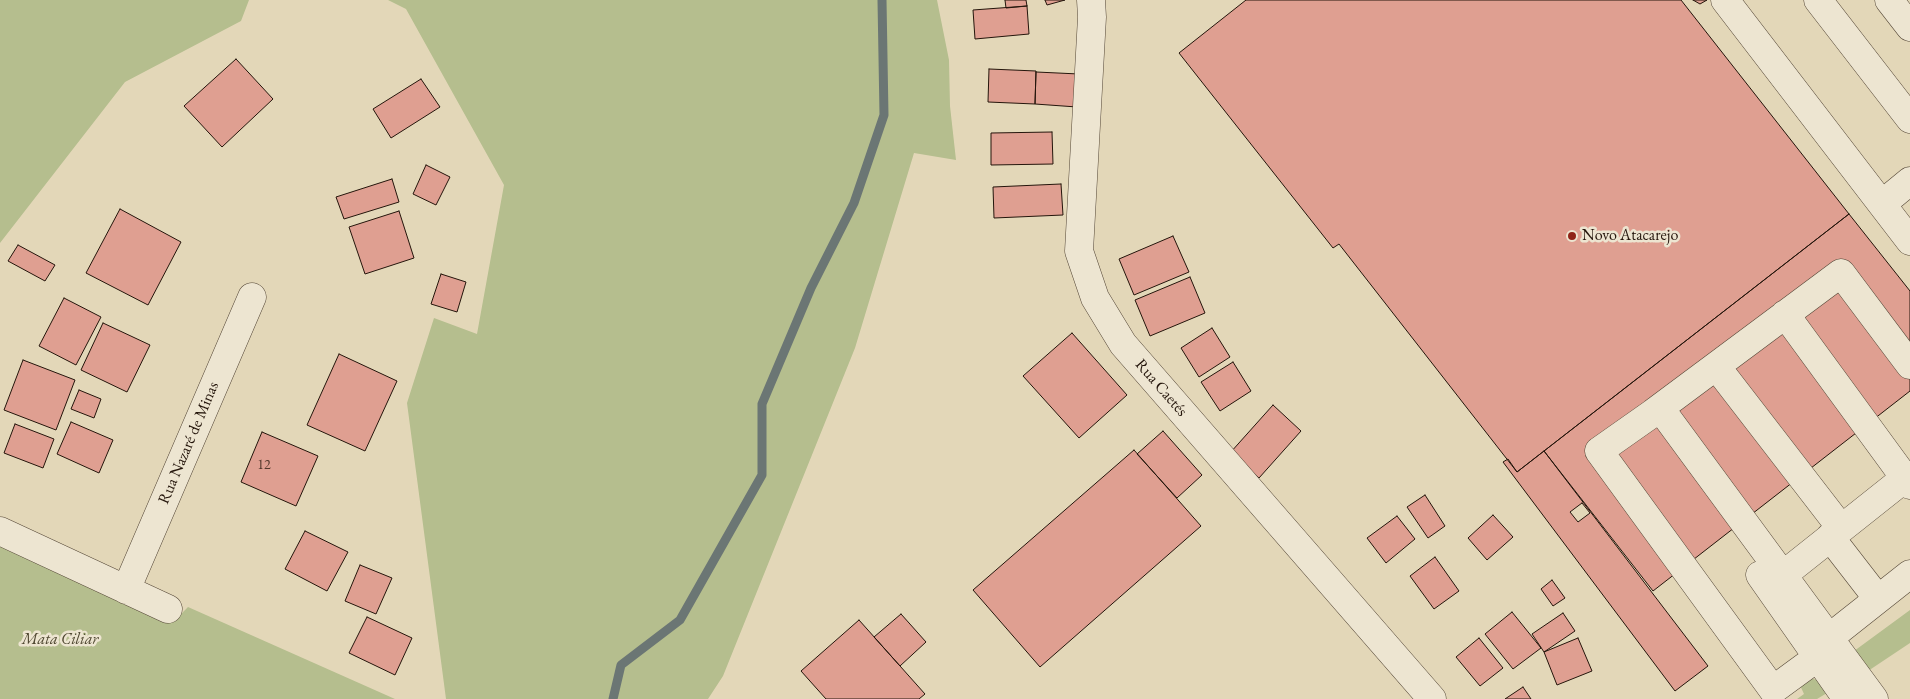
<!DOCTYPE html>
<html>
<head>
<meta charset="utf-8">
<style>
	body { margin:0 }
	canvas { display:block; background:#e3d7b8 }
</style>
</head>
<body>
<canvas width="1910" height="699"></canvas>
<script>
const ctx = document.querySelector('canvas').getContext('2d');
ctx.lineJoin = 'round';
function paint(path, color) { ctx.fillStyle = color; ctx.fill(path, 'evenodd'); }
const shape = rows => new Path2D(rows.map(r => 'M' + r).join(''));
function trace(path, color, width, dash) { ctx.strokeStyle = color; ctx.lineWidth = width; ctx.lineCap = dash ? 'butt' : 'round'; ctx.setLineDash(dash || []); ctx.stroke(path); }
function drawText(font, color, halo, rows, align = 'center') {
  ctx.font = font + ' "EB Garamond",serif'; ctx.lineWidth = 5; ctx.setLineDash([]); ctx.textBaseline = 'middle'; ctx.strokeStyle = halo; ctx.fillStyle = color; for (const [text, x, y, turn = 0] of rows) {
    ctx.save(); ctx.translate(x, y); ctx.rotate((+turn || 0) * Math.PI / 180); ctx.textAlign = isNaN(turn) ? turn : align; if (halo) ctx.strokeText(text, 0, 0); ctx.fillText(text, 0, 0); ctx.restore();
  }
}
const green = shape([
	[0,0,249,0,241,21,125,82,0,243],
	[388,0,937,0,949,60,950,106,956,160,914,153,855,348,723,676,708,699,446,699,407,403,434,318,477,334,504,185,406,9],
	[0,544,177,618,188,607,395,699,0,699],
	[1910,610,1910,643,1865,673,1850,654],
	[1810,678,1817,680,1827,693,1817,699,1797,699,1804,694,1798,681]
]);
const stream = shape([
	[613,699,621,665,680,620,762,475,762,404,811,288,854,203,884,115,882,0]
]);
const building = shape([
	[1005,0,1026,0,1027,6,1006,8,1005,0],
	[1045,0,1065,0,1047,5,1045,0],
	[1246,0,1681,0,1849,214,1517,472,1339,244,1333,248,1179,53,1246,0],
	[1693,0,1707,0,1700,4,1693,0],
	[1027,6,1029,34,975,39,973,10,1027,6],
	[236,59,273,99,222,147,184,106,236,59],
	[989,69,1036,71,1035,104,988,102,989,69],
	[1036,72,1079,74,1077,107,1035,104,1036,72],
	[421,79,440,107,391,138,373,109,421,79],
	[1052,132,1053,164,991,165,991,133,1052,132],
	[426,165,450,177,436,205,413,194,426,165],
	[392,179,399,202,344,219,336,197,392,179],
	[1061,184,1063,215,994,218,993,187,1061,184],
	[120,209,181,242,148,305,86,273,120,209],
	[399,211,414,258,365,274,349,227,399,211],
	[1849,214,1910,291,1910,391,1653,591,1544,451,1849,214],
	[1173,236,1189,272,1134,295,1119,259,1173,236],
	[18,245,55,265,45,281,8,261,18,245],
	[441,274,466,282,457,312,431,304,441,274],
	[1190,277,1205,313,1150,336,1135,300,1190,277],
	[64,298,101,317,76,365,39,346,64,298],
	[103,323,150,345,127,392,81,370,103,323],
	[1212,328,1230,357,1199,377,1181,348,1212,328],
	[1072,333,1127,395,1079,438,1023,376,1072,333],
	[339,354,397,381,365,451,307,425,339,354],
	[23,360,75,380,56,430,4,410,23,360],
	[1233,362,1251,391,1220,411,1201,382,1233,362],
	[79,390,101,399,94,418,71,409,79,390],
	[1273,405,1301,431,1259,478,1230,453,1273,405],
	[71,422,113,440,99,473,57,454,71,422],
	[15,424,54,439,43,468,4,453,15,424],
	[1163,431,1202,475,1177,498,1137,454,1163,431],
	[262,432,318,456,296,506,241,482,262,432],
	[1134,450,1201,526,1040,667,973,590,1134,450],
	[1544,451,1708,666,1675,691,1503,462,1508,459,1517,472,1544,451],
	[1425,495,1445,526,1428,538,1407,507,1425,495],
	[1582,503,1590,513,1578,522,1570,512,1582,503],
	[1493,515,1513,537,1487,560,1468,538,1493,515],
	[1397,516,1415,539,1386,563,1367,538,1397,516],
	[305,531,348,552,327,591,285,569,305,531],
	[1435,557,1459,591,1434,609,1410,576,1435,557],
	[360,565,392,578,376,614,345,601,360,565],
	[1552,580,1565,598,1553,606,1541,589,1552,580],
	[1512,612,1541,648,1513,669,1485,634,1512,612],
	[1563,613,1575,631,1544,652,1532,634,1563,613],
	[901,614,926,642,900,666,874,637,901,614],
	[367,617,412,638,395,675,349,653,367,617],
	[859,620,925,694,919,699,826,699,801,671,859,620],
	[1479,638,1503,668,1480,686,1456,657,1479,638],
	[1578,638,1592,671,1557,685,1544,652,1578,638],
	[1523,687,1531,699,1505,699,1523,687]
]);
const minor = shape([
	[1091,0,1092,17,1079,251,1095,298,1123,344,1432,699],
	[1725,0,1910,241],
	[1818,0,1910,119],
	[1889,0,1910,27],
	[1882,204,1910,181],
	[1785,314,1910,485],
	[1716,366,1841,528],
	[1660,408,1874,699],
	[0,531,168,609],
	[1830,537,1878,599],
	[1760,575,1847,699],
	[1783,575,1905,478],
	[126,590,252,297],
	[1829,638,1910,574],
	[1818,657,1773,690,1599,451,1653,413,1841,273,1910,365]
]);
const markers = [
	[1572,236,5,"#8f2418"]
];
const numberNames = [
	["12",264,465]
];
const poiNames = [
	["Novo Atacarejo",1582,236]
];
const streetNames = [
	["Rua Caetés",1161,388,49],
	["Rua Nazaré de Minas",189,443,-67]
];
const parkNames = [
	["Mata Ciliar",60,640]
];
paint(green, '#b5be8e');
trace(stream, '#6b7674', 9);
paint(building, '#df9f91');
trace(building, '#24150b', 1);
trace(minor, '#544636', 29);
trace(minor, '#ede5d1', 28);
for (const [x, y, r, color] of markers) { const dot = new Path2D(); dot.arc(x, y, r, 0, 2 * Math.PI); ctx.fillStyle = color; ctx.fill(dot); trace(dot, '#ede5d1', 2); }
drawText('14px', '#53382c', null, numberNames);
drawText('16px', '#24150b', '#ede5d1', poiNames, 'left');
drawText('16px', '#24150b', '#ede5d1', streetNames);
drawText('italic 16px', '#504832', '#ede5d1', parkNames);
</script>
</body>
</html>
